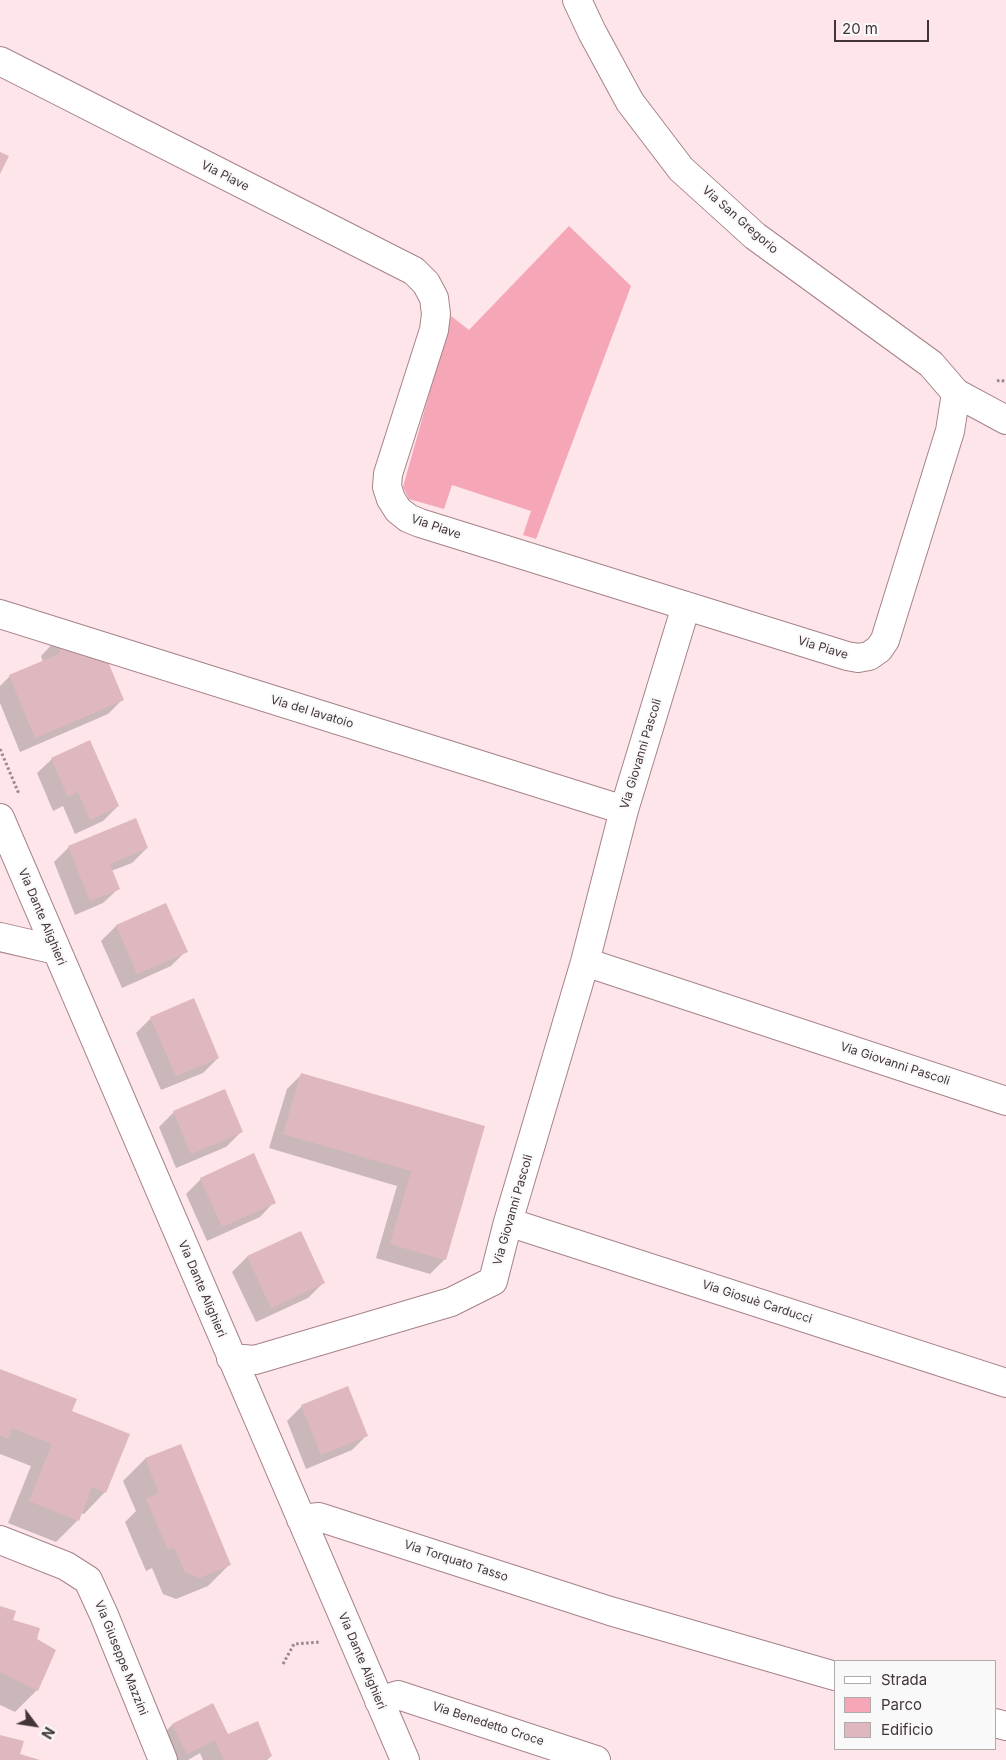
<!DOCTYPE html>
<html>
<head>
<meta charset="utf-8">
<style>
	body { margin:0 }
	#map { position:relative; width:1006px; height:1760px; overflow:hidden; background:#fde5e9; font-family:Inter,sans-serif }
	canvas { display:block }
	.legend { position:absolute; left:834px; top:1660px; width:162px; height:90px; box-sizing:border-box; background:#f9f9f9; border:1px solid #b0aaab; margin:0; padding:6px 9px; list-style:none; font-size:15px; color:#433437 }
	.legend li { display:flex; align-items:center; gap:10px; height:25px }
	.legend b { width:25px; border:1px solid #b0aaab }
	.north { position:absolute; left:10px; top:1700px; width:50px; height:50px; -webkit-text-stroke:4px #f9f9f9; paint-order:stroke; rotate:121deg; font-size:14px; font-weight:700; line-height:20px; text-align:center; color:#433437 }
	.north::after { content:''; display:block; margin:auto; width:18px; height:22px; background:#433437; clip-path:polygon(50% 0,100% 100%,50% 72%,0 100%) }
	.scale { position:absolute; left:834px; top:20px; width:95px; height:22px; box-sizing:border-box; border:2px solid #433437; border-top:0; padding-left:6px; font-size:15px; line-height:18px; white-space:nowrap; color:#433437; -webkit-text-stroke:4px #f9f9f9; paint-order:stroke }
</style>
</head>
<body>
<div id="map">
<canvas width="1006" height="1760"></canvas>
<ul class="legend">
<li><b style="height:6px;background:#fff"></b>Strada</li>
<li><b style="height:14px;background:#f5a6b7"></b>Parco</li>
<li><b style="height:14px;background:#dfb8bf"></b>Edificio</li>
</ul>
<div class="north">N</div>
<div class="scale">20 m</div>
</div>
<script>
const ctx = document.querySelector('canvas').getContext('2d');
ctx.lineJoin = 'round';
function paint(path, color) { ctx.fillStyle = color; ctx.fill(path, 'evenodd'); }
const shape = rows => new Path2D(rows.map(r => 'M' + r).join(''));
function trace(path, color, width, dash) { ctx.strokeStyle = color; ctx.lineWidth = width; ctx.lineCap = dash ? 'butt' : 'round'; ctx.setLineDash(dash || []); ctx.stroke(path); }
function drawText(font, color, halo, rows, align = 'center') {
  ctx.font = font + ' Inter,sans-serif'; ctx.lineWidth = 4; ctx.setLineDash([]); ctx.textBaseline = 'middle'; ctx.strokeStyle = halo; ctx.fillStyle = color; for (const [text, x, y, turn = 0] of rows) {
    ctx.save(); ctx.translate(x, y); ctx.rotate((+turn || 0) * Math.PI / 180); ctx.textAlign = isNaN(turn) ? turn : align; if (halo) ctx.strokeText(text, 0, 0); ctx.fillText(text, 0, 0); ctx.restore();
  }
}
const green = shape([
	[569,226,631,286,536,539,523,535,531,511,452,485,444,509,409,499,403,487,451,316,469,330]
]);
const shadow = shape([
	[55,641,123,699,108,714,20,752,0,703,0,686,10,676,43,662,41,656],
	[52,759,118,806,103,821,75,834,63,806,53,811,37,773],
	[69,847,147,848,132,863,111,871,118,889,103,903,75,915,54,862],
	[166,905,186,951,171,966,122,988,101,941,116,926],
	[151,1018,218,1058,203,1073,161,1090,136,1033],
	[302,1074,483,1127,445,1259,430,1274,376,1258,397,1186,269,1148,287,1089],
	[174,1112,241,1132,226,1147,176,1168,159,1127],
	[201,1179,274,1202,260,1217,207,1241,186,1194],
	[300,1232,323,1283,308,1298,256,1322,232,1272,247,1257],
	[0,1370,105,1492,84,1514,80,1513,78,1520,56,1542,8,1523,31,1466,0,1454],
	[302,1406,367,1435,352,1450,306,1469,287,1421],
	[180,1445,230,1564,208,1586,176,1599,163,1594,152,1568,146,1571,125,1522,136,1511,123,1481,145,1459],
	[0,1607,11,1621,54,1651,37,1690,15,1712,0,1705],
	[212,1704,228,1736,271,1756,267,1760,203,1760,200,1753,188,1760,168,1760,157,1740,172,1725]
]);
const building = shape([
	[0,152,9,156,0,174],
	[55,640,106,657,124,700,35,738,9,675,61,653],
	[90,740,119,806,90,820,78,792,68,797,51,758],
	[136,818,148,848,110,864,120,889,90,901,68,846],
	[166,903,188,952,137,974,116,925],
	[194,998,219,1058,176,1076,150,1017],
	[301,1073,485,1126,446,1260,390,1244,411,1171,283,1134],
	[225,1089,243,1132,191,1154,173,1111],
	[254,1153,276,1203,222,1227,200,1178],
	[301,1231,325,1283,271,1308,247,1256],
	[0,1369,77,1399,72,1411,130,1434,106,1493,92,1487,79,1521,29,1501,52,1444,12,1428,8,1439,0,1435],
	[348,1386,368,1436,321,1455,301,1405],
	[181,1444,231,1565,199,1578,185,1572,174,1547,168,1550,146,1499,159,1493,145,1458],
	[0,1606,16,1611,13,1620,40,1628,37,1639,56,1650,38,1691,0,1672],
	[213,1703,228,1734,258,1721,272,1756,263,1760,224,1760,215,1740,187,1754,172,1724],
	[0,1735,24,1741,20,1754,40,1760,0,1760]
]);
const path = shape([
	[997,381,1001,380,1006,382],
	[0,749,19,794],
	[283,1664,294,1644,321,1642]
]);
const minor = shape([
	[577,0,592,32,630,102,681,169,755,236,931,364,956,393,1006,420],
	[0,61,414,271,426,283,434,298,436,314,434,330,388,474,387,487,391,499,398,510,408,518,420,523,847,656,858,658,869,656,879,649,885,640,950,431,956,393],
	[0,614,624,810],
	[0,818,405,1760],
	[0,937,56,950],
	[585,962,1006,1101],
	[508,1222,1006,1383],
	[231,1358,255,1360,451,1302,493,1281,508,1222,585,962,624,810,686,606],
	[301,1519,319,1517,610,1611,835,1676],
	[0,1540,66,1566,88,1580,104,1615,163,1760],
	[379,1701,398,1695,596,1760],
	[995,1723,1006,1726]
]);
const streetNames = [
	["Via Piave",225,176,27],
	["Via San Gregorio",740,220,41],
	["Via Piave",436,527,19],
	["Via Piave",823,648,17],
	["Via del lavatoio",312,712,17],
	["Via Giovanni Pascoli",641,754,-73],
	["Via Dante Alighieri",42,917,67],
	["Via Giovanni Pascoli",895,1064,18],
	["Via Giovanni Pascoli",513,1210,-74],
	["Via Dante Alighieri",202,1289,67],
	["Via Giosuè Carducci",757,1302,18],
	["Via Torquato Tasso",456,1561,18],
	["Via Giuseppe Mazzini",121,1658,68],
	["Via Dante Alighieri",362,1661,67],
	["Via Benedetto Croce",488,1724,18]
];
paint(green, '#f5a6b7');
paint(shadow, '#0003');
paint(building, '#dfb8bf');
trace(minor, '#a68289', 30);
trace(path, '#9b888c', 3, [2.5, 2.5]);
trace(minor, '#fff', 28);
drawText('12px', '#433437', '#f9f9f9', streetNames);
</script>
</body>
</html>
